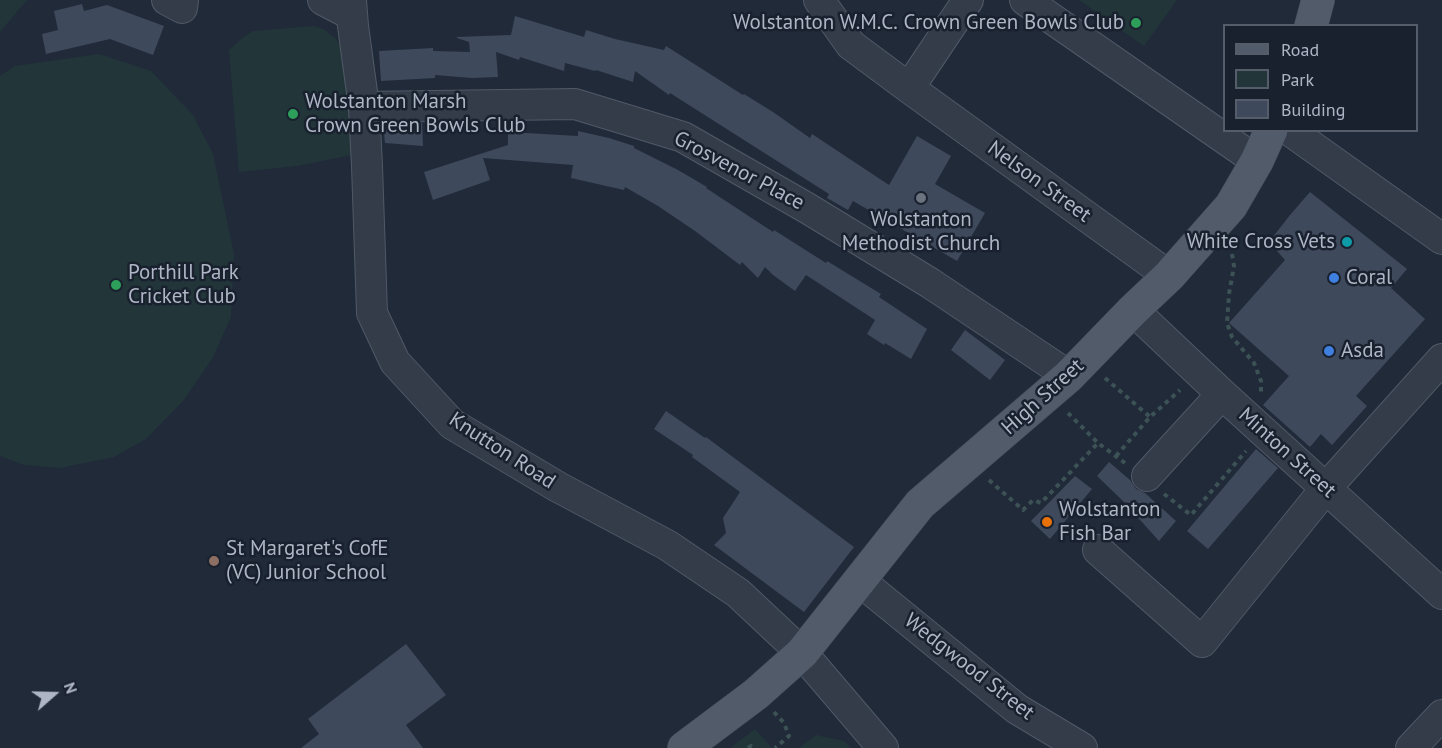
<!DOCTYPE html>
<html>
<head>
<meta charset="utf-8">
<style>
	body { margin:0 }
	#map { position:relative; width:1442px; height:748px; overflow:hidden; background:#202a39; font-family:"PT Sans",sans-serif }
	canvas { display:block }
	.legend { position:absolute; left:1223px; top:24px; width:195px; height:108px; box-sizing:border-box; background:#19212e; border:2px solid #555d6b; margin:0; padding:8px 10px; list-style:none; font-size:18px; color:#aeb6c6 }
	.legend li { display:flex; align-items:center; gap:12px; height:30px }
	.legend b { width:30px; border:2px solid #555d6b }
	.north { position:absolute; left:24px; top:664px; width:60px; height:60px; -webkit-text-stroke:4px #19212e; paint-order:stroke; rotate:70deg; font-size:16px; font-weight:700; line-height:24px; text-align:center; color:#aeb6c6 }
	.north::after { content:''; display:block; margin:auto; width:21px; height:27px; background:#aeb6c6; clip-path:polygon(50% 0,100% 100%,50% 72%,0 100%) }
</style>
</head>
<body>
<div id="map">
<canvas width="1442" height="748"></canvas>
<ul class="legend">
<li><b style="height:8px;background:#515b6a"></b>Road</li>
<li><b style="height:16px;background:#22363a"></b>Park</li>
<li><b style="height:16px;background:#3f495c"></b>Building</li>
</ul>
<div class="north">N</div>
</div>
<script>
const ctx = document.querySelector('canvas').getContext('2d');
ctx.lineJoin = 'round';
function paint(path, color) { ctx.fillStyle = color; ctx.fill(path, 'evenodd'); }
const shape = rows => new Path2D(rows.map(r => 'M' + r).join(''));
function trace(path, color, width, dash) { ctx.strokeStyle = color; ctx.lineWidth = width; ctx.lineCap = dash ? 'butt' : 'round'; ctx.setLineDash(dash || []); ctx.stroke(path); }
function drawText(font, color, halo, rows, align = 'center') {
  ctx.font = font + ' "PT Sans",sans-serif'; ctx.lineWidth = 5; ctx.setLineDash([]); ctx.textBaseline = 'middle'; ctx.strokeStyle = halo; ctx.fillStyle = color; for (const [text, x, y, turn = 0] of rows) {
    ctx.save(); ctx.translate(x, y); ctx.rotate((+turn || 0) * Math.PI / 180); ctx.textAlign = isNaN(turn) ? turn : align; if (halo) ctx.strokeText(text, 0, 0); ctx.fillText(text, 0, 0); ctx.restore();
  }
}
const green = shape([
	[0,0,27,0,0,32],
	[1079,0,1177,0,1144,46],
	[314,26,325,30,335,38,344,51,350,73,352,155,297,166,239,172,229,50,241,39,253,31],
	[99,54,151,71,193,115,213,154,234,254,231,317,213,357,184,400,146,439,114,457,60,468,24,465,0,456,0,76,15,66],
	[755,729,772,748,730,748],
	[816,735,844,741,851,748,799,748]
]);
const building = shape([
	[82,4,84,11,107,5,164,26,153,55,110,39,46,54,42,34,58,30,54,11],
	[515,16,584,37,586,30,615,39,664,50,666,46,743,95,744,94,773,112,810,138,812,134,889,185,917,136,951,156,935,184,985,213,957,261,853,201,848,210,827,198,829,194,670,93,669,95,635,71,633,82,596,70,595,71,565,63,564,71,520,57,519,60,496,52,498,77,472,78,435,75,435,78,381,81,379,51,433,48,433,51,470,52,469,42,457,38,457,37,511,35],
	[422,123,423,146,385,143,383,124],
	[578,131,609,138,634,146,634,148,678,170,707,187,706,188,773,232,774,230,826,263,827,261,881,294,879,297,927,329,911,359,885,343,884,345,867,334,875,320,806,275,795,291,773,275,765,267,758,278,742,262,740,265,695,231,658,206,625,187,624,190,571,178,573,165,483,158,490,180,433,200,424,172,508,145,508,132,578,136],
	[1310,192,1407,269,1391,288,1425,319,1356,396,1367,406,1332,445,1321,434,1310,447,1263,405,1289,376,1229,323,1285,260,1269,242,1290,215],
	[965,330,1005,360,990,380,951,350],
	[666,411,705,438,706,437,854,547,804,612,714,545,726,533,723,518,740,492,692,457,693,455,654,429],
	[1256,449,1278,468,1208,549,1187,531],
	[1109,462,1130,480,1136,489,1145,493,1176,521,1159,541,1123,501,1097,476],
	[1075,476,1092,489,1050,539,1031,521],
	[406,644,446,695,406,725,423,748,301,748,319,734,308,719]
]);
const path = shape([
	[1232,254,1234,266,1229,294,1227,323,1232,337,1254,363,1261,381,1261,395],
	[1105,378,1150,417],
	[1068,413,1098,443],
	[1116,456,1150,417,1180,390],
	[989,480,1023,510,1033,500,1041,503,1098,443,1125,463],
	[1164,494,1191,515,1246,451],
	[774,712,784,723,789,736,775,748],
	[748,748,751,746,754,748]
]);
const minor = shape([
	[167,0,182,8,183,0],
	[323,0,352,15],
	[351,0,353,26,364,107,367,166,372,313,395,362,452,424,558,487,667,545,738,593,802,653,883,748],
	[819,0,851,45,909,88,1169,276],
	[1025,0,1257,161],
	[909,88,968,0],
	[364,107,575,104,683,137,807,208,930,283,1069,376],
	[1289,130,1442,239],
	[1133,310,1222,394,1442,594],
	[1147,476,1222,394],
	[1098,550,1202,642,1326,488,1442,359],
	[860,581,1017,709,1082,748],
	[1411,748,1442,715]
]);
const major = shape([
	[1311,26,1318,0],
	[684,748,756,694,802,653,920,504,1069,376,1133,310,1169,276,1231,206,1257,161,1271,130]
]);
const markers = [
	[1136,23,6,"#2e9e5b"],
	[293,114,6,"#2e9e5b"],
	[921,198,6,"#6b7280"],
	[1347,242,6,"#0f9aa8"],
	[1334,278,6,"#3f7fe0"],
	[116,285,6,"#2e9e5b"],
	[1329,351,6,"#3f7fe0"],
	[1047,522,6,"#e8710a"],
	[214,561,6,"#8d6e63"]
];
const poiNames = [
	["Wolstanton W.M.C. Crown Green Bowls Club",1124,23,"right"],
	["Wolstanton Marsh",305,102],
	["Crown Green Bowls Club",305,126],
	["Wolstanton",921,220,"center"],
	["Methodist Church",921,244,"center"],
	["White Cross Vets",1335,242,"right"],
	["Porthill Park",128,273],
	["Cricket Club",128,297],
	["Coral",1346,278],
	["Asda",1341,351],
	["Wolstanton",1059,510],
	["Fish Bar",1059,534],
	["St Margaret's CofE",226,549],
	["(VC) Junior School",226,573]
];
const streetNames = [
	["Grosvenor Place",739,171,28],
	["Nelson Street",1039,182,36],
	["High Street",1043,397,-42],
	["Knutton Road",502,451,33],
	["Minton Street",1287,453,42],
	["Wedgwood Street",969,667,38]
];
paint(green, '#22363a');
paint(building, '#3f495c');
trace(minor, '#515967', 32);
trace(major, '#3d4553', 34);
trace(path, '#3d5255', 4, [4.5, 4.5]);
trace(minor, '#343c4a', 30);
trace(major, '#515b6a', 33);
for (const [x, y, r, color] of markers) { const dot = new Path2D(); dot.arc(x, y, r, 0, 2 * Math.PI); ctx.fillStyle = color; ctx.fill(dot); trace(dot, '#19212e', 2); }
drawText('21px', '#aeb6c6', '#19212e', poiNames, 'left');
drawText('21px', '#aeb6c6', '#19212e', streetNames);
</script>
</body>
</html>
